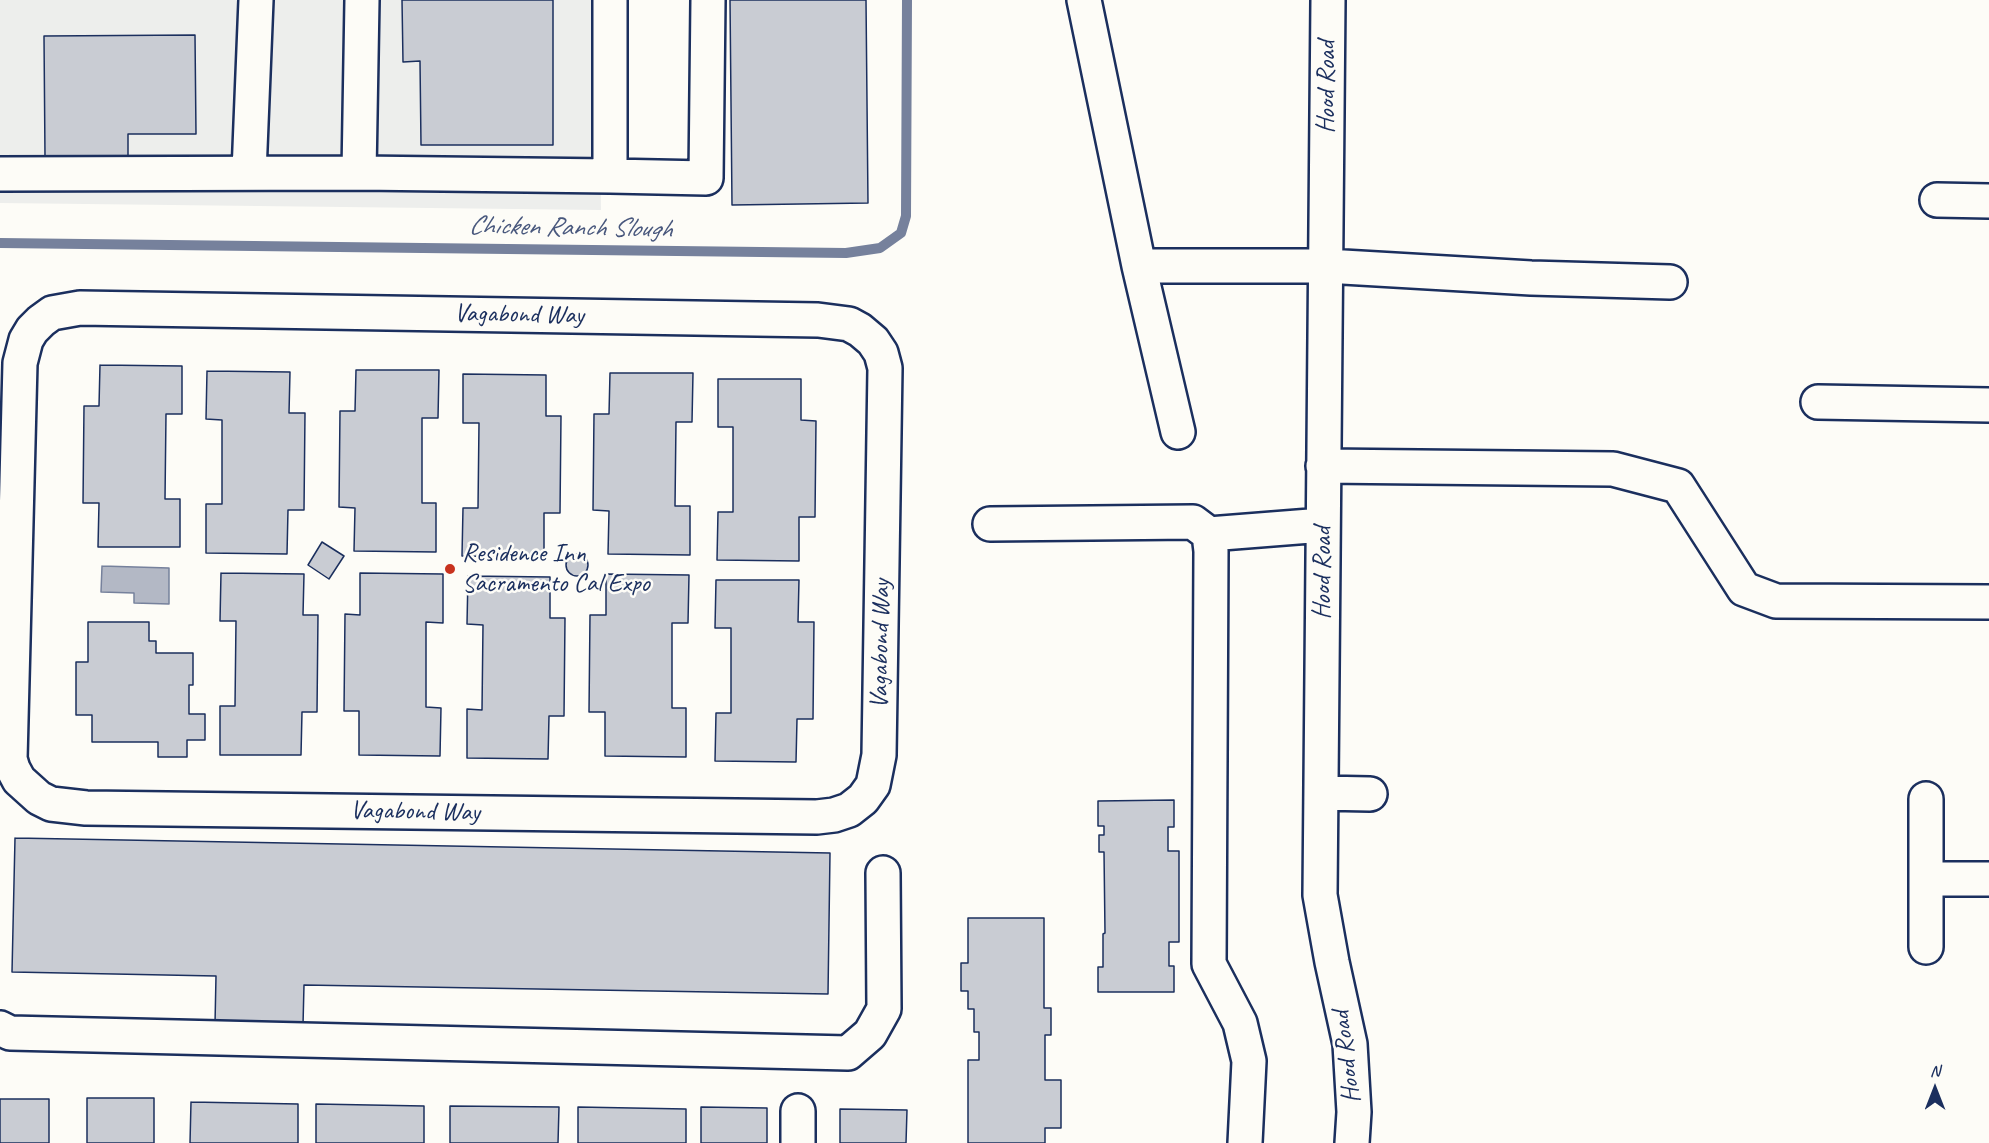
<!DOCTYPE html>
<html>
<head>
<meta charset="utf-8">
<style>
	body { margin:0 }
	#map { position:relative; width:1989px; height:1143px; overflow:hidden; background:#fdfcf7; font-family:Caveat,sans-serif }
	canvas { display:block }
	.north { position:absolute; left:1905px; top:1059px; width:60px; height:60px; -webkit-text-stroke:4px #fdfcf7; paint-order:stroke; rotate:0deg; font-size:16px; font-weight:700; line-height:24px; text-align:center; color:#1b2f5e }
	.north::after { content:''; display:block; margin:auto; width:21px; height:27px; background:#1b2f5e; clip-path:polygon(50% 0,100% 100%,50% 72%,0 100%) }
</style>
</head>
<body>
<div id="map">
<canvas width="1989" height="1143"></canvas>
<div class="north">N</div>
</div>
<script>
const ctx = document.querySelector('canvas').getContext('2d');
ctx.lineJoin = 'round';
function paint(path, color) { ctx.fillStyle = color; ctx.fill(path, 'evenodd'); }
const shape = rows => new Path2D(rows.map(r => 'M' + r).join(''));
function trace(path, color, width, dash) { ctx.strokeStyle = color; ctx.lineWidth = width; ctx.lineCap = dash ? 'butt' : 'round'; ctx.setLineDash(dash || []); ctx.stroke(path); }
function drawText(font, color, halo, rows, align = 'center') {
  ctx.font = font + ' Caveat,sans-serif'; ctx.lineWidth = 5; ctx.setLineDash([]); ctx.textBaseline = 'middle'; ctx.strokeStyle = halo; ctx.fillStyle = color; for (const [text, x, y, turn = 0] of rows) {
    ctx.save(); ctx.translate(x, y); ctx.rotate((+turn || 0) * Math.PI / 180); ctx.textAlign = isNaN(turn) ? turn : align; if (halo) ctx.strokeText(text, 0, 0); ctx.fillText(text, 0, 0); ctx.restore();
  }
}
const built = shape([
	[0,0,599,0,601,210,0,203]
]);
const water = shape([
	[102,566,169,568,169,604,134,603,134,593,101,592,102,566]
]);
const stream = shape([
	[0,243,846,253,880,248,901,233,906,216,907,0]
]);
const building = shape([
	[402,0,553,0,553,145,421,145,420,61,403,62,402,0],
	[730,0,866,0,868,203,732,205,730,0],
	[195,35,196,134,128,134,128,156,45,157,44,36,195,35],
	[100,365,182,366,182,414,166,414,165,499,180,499,180,547,98,547,99,503,83,503,84,406,99,406,100,365],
	[356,370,439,370,438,418,422,418,422,503,436,503,436,552,354,551,355,508,339,507,340,411,355,411,356,370],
	[207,371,290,372,289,413,305,413,304,510,288,510,287,554,206,553,206,504,222,504,222,420,206,419,207,371],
	[610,373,693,373,692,422,676,422,675,506,690,506,690,555,608,554,609,511,593,510,594,414,609,414,610,373],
	[463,374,546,375,546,416,561,416,560,513,544,513,544,557,462,556,463,508,478,508,479,423,463,423,463,374],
	[718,379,801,379,801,420,816,421,815,517,799,517,799,561,717,560,718,512,733,512,733,427,718,427,718,379],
	[322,542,344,556,329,579,308,565,322,542],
	'566 565a11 11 0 1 1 22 0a11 11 0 1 1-22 0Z',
	[221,573,304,574,303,615,318,615,317,712,302,712,301,755,220,755,220,706,235,706,236,621,220,621,221,573],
	[360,573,443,574,443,623,426,622,426,707,441,708,440,756,359,755,359,711,344,711,345,614,360,615,360,573],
	[606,574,689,575,688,623,672,623,672,708,686,708,686,757,605,756,605,712,589,712,590,615,606,615,606,574],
	[468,576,550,577,550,618,565,618,564,716,549,716,548,759,467,758,467,709,482,710,483,625,467,624,468,576],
	[716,580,799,580,798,622,814,622,813,719,797,719,796,762,715,761,716,713,731,713,731,628,715,628,716,580],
	[88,622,149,622,149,641,156,641,156,653,193,653,193,685,189,685,189,714,205,714,205,740,187,740,187,757,158,757,158,742,92,742,92,715,76,715,76,662,88,662,88,622],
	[1174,800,1174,827,1168,827,1168,851,1179,851,1179,942,1169,942,1169,966,1174,966,1174,992,1098,992,1098,967,1103,967,1103,934,1105,933,1104,852,1099,852,1099,835,1104,835,1104,826,1098,826,1098,801,1174,800],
	[15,838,830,853,828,994,304,985,303,1025,215,1024,216,976,12,972,15,838],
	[968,918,1044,918,1044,1008,1051,1008,1051,1035,1045,1035,1045,1080,1061,1080,1061,1128,1045,1128,1045,1143,968,1143,968,1060,979,1060,979,1032,974,1032,974,1009,968,1009,968,991,961,991,961,963,968,963,968,918],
	[87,1098,154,1098,154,1143,87,1143,87,1098],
	[0,1099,49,1099,49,1143,0,1143,0,1099],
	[191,1102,298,1104,298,1143,190,1143,191,1102],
	[316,1104,424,1106,424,1143,316,1143,316,1104],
	[450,1106,559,1107,558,1143,450,1143,450,1106],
	[578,1107,686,1109,686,1143,578,1143,578,1107],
	[701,1107,767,1108,767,1143,701,1143,701,1107],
	[840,1109,907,1110,906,1143,840,1143,840,1109]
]);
const minor = shape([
	[610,0,610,176,706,178,708,0],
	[1084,0,1139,266,1326,266,1531,278,1670,282],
	[1328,0,1320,895,1332,962,1350,1044,1354,1112,1352,1143],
	[249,173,256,0],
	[359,173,610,176],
	[0,174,359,173,362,0],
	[1937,200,1989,201],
	[1139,266,1178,432],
	[80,308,818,320,849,324,860,330,873,341,881,353,885,368,879,755,873,785,863,799,849,810,834,815,817,817,86,808,51,804,39,798,19,780,13,769,10,759,20,363,26,340,32,330,41,321,52,313,80,308],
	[1818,402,1989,405],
	[1323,466,1613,469,1678,486,1744,589,1776,601,1989,602],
	[990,524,1193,522,1209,534,1211,551,1209,964,1240,1023,1249,1061,1245,1143],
	[1209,534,1323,525],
	[1321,793,1370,794],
	[1926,799,1926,947],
	[1926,879,1989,879],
	[0,1028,10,1033,848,1053,870,1034,884,1009,883,873],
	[798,1143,798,1111]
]);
const markers = [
	[450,569,6,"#c8321e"]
];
const streetNames = [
	["Hood Road",1327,87,-90],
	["Vagabond Way",519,315,1],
	["Hood Road",1323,573,-90],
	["Vagabond Way",881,644,-89],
	["Vagabond Way",415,812,1],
	["Hood Road",1347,1057,-97]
];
const poiNames = [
	["Residence Inn",462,554],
	["Sacramento Cal Expo",462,584]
];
const waterNames = [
	["Chicken Ranch Slough",570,228,1]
];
paint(built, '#edeeec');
paint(water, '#b3b8c5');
trace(water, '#76819c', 1.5);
trace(stream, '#76819c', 10);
paint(building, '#c9ccd3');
trace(building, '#1b2f5e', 1.5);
trace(minor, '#1b2f5e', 38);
trace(minor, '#fdfcf7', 33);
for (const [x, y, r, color] of markers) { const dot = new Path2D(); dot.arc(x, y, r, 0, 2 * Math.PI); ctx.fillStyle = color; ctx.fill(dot); trace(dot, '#fdfcf7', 2); }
drawText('26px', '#1b2f5e', '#fdfcf7', streetNames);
drawText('26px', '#1b2f5e', '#fdfcf7', poiNames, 'left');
drawText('italic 27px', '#49587d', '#fdfcf7', waterNames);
</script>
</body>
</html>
